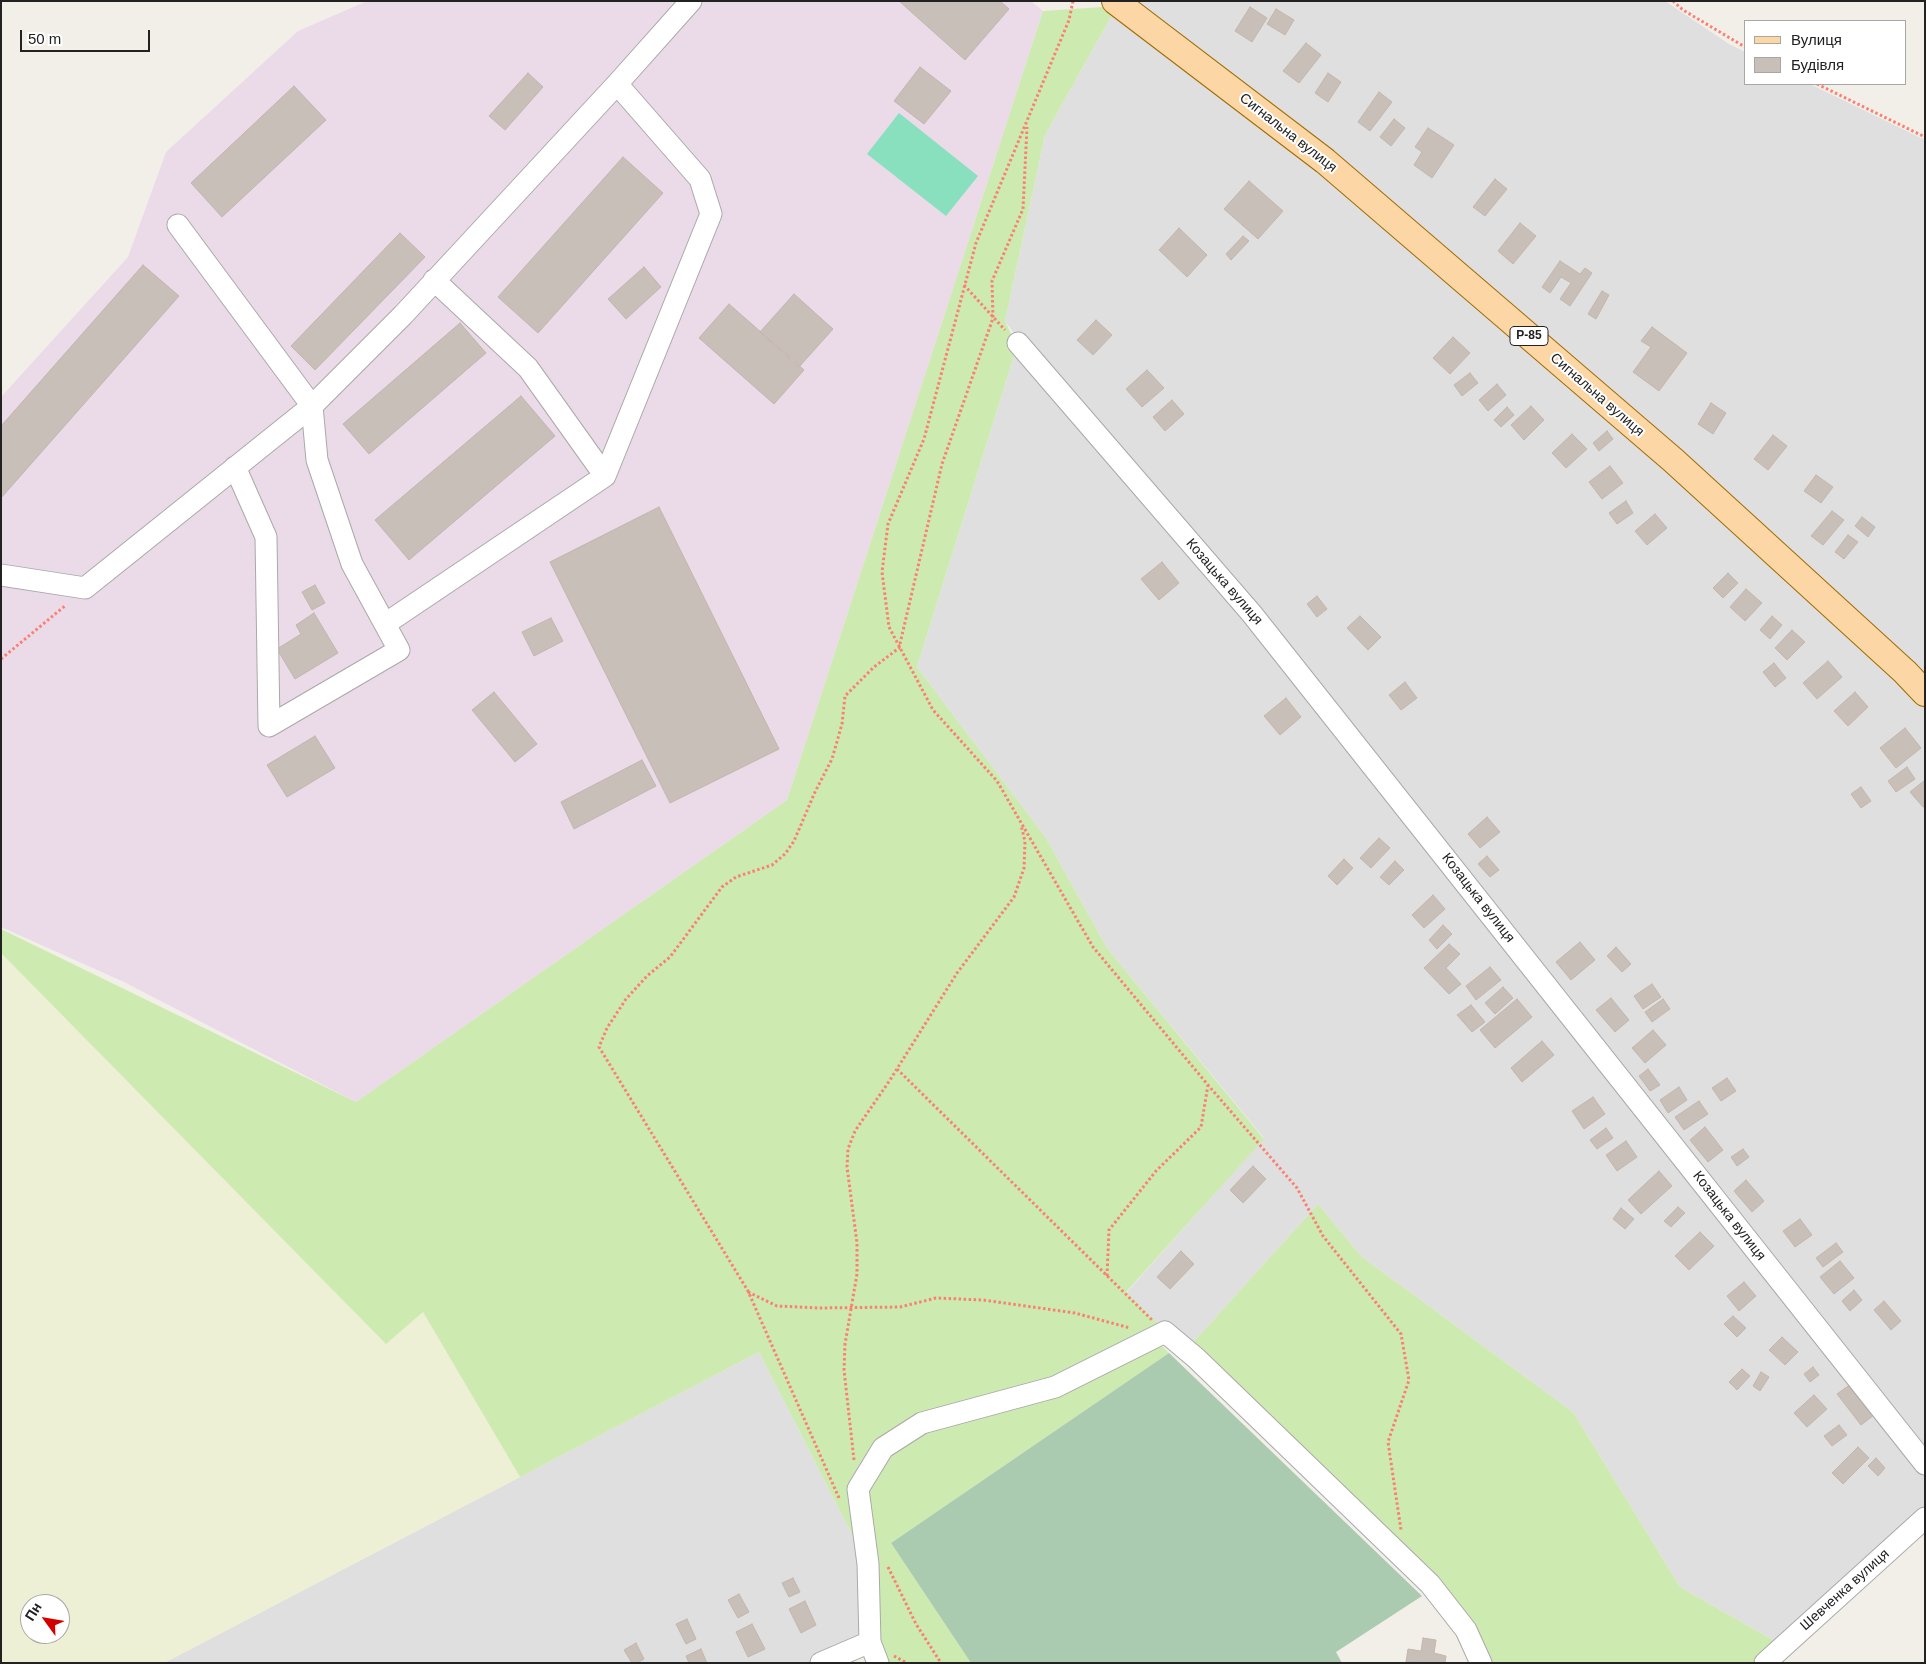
<!DOCTYPE html>
<html>
<head>
<meta charset="utf-8">
<style>
	body { margin:0 }
	#map { position:relative; width:1926px; height:1664px; overflow:hidden; background:#f2efe9; font-family:Arial,sans-serif }
	canvas { display:block }
	.frame { position:absolute; inset:0; border:2px solid #222; pointer-events:none }
	.legend { position:absolute; left:1744px; top:20px; width:162px; height:65px; box-sizing:border-box; background:#fff; border:1px solid #a7a7a7; margin:0; padding:6px 9px; list-style:none; font-size:15px; color:#222 }
	.legend li { display:flex; align-items:center; gap:10px; height:25px }
	.legend b { width:25px; border:1px solid #a7a7a7 }
	.north { position:absolute; left:20px; top:1594px; width:50px; height:50px; box-sizing:border-box; background:#fff; border:1px solid #a7a7a7; border-radius:50%; rotate:302deg; font-size:14px; font-weight:700; line-height:20px; text-align:center; color:#222 }
	.north::after { content:''; display:block; margin:auto; width:18px; height:22px; background:#d40000; clip-path:polygon(50% 0,100% 100%,50% 72%,0 100%) }
	.scale { position:absolute; left:20px; top:30px; width:130px; height:22px; box-sizing:border-box; border:2px solid #222; border-top:0; padding-left:6px; font-size:15px; line-height:18px; white-space:nowrap; color:#222; -webkit-text-stroke:4px #fff; paint-order:stroke }
</style>
</head>
<body>
<div id="map">
<canvas width="1926" height="1664"></canvas>
<div class="frame"></div>
<ul class="legend">
<li><b style="height:6px;background:#fcd6a4"></b>Вулиця</li>
<li><b style="height:14px;background:#c7bfb8"></b>Будівля</li>
</ul>
<div class="north">Пн</div>
<div class="scale">50 m</div>
</div>
<script>
const ctx = document.querySelector('canvas').getContext('2d');
ctx.lineJoin = 'round';
function paint(path, color) { ctx.fillStyle = color; ctx.fill(path, 'evenodd'); }
const shape = rows => new Path2D(rows.map(r => 'M' + r).join(''));
function trace(path, color, width, dash) { ctx.strokeStyle = color; ctx.lineWidth = width; ctx.lineCap = dash ? 'butt' : 'round'; ctx.setLineDash(dash || []); ctx.stroke(path); }
function drawText(font, color, halo, rows, align = 'center') {
  ctx.font = font + ' Arial,sans-serif'; ctx.lineWidth = 4; ctx.setLineDash([]); ctx.textBaseline = 'middle'; ctx.strokeStyle = halo; ctx.fillStyle = color; for (const [text, x, y, turn = 0] of rows) {
    ctx.save(); ctx.translate(x, y); ctx.rotate((+turn || 0) * Math.PI / 180); ctx.textAlign = isNaN(turn) ? turn : align; if (halo) ctx.strokeText(text, 0, 0); ctx.fillText(text, 0, 0); ctx.restore();
  }
}
const residential = shape([
	[1119,1,1665,1,1729,44,1745,52,1745,84,1810,84,1925,140,1925,690],
	[1117,6,1325,162,1925,696,1925,1462,1019,340,1005,321,1045,135],
	[1017,346,1250,616,1925,1466,1925,1516,1782,1645,1680,1587,1573,1412,1362,1257,1318,1204,1187,1349,1165,1332,1126,1293,1264,1138,1107,948,1046,838,917,667],
	[759,1352,867,1564,869,1641,813,1663,164,1663]
]);
const industrial = shape([
	[367,1,1031,1,1043,11,787,800,356,1102,124,982,1,927,1,397,128,257,166,152,298,31]
]);
const farmland = shape([
	[1,953,386,1343,423,1311,520,1477,164,1663,1,1663],
	[30,1604,60,1604,60,1634,30,1634]
]);
const grass = shape([
	[1117,6,1045,135,1005,321,1017,346,917,667,1046,838,1107,948,1264,1139,1126,1292,1165,1331,1055,1386,922,1422,856,1489,867,1564,759,1352,520,1477,423,1312,386,1344,1,953,1,929,356,1102,787,800,1043,11],
	[1318,1204,1362,1257,1573,1412,1680,1587,1782,1645,1762,1663,1482,1663,1467,1629,1187,1349],
	[1155,1339,1169,1353,891,1543,971,1663,879,1663,859,1490,883,1449]
]);
const cemetery = shape([
	[1169,1353,1422,1596,1336,1652,1342,1663,971,1663,891,1543]
]);
const pitch = shape([
	[899,113,978,176,946,216,867,154]
]);
const building = shape([
	[899,1,1000,1,1009,9,965,60,899,1],
	[1250,7,1267,18,1252,42,1235,31,1250,7],
	[1276,9,1294,20,1285,35,1267,24,1276,9],
	[1306,43,1321,55,1299,83,1283,71,1306,43],
	[920,67,951,91,924,124,894,101,920,67],
	[528,73,543,87,505,130,489,116,528,73],
	[1328,73,1341,82,1328,102,1315,93,1328,73],
	[294,86,326,120,222,217,191,183,294,86],
	[1379,92,1392,102,1370,131,1358,122,1379,92],
	[1394,119,1405,128,1391,146,1380,137,1394,119],
	[1428,128,1454,145,1432,178,1414,165,1422,152,1415,147,1428,128],
	[623,157,663,193,538,333,498,297,623,157],
	[1495,179,1507,189,1485,216,1473,207,1495,179],
	[1249,181,1283,211,1258,239,1224,209,1249,181],
	[1520,223,1536,236,1513,264,1498,251,1520,223],
	[1179,228,1207,255,1187,277,1159,250,1179,228],
	[400,233,425,257,315,370,291,346,400,233],
	[1243,236,1249,241,1231,260,1226,254,1243,236],
	[1560,261,1580,274,1585,268,1592,273,1570,306,1560,299,1571,283,1561,277,1550,293,1542,287,1560,261],
	[143,265,179,296,1,498,1,426,143,265],
	[644,267,661,287,626,319,608,299,644,267],
	[1602,291,1609,295,1596,319,1588,314,1602,291],
	[794,294,833,329,799,367,760,332,794,294],
	[729,304,804,370,774,404,699,338,729,304],
	[1096,320,1112,335,1093,355,1077,340,1096,320],
	[460,323,486,353,369,454,343,424,460,323],
	[1652,327,1687,353,1659,391,1633,372,1651,347,1641,341,1652,327],
	[1453,337,1470,353,1450,374,1433,358,1453,337],
	[1147,370,1164,388,1142,407,1126,389,1147,370],
	[1470,373,1478,383,1462,396,1454,385,1470,373],
	[1497,384,1506,395,1488,411,1479,400,1497,384],
	[521,396,555,436,409,560,375,520,521,396],
	[1172,400,1184,414,1165,431,1153,417,1172,400],
	[1711,403,1726,413,1713,434,1698,424,1711,403],
	[1531,406,1544,420,1524,440,1511,425,1531,406],
	[1507,407,1514,415,1501,427,1494,420,1507,407],
	[1607,431,1613,439,1599,451,1593,443,1607,431],
	[1572,434,1587,449,1566,468,1552,453,1572,434],
	[1773,435,1787,446,1768,470,1754,459,1773,435],
	[1610,466,1623,483,1602,499,1589,482,1610,466],
	[1816,475,1833,487,1821,503,1804,491,1816,475],
	[1626,501,1633,513,1617,524,1609,513,1626,501],
	[659,507,779,749,670,803,550,562,659,507],
	[1832,511,1844,520,1823,545,1811,536,1832,511],
	[1655,514,1667,528,1647,545,1635,531,1655,514],
	[1862,517,1875,527,1868,537,1855,526,1862,517],
	[1848,535,1858,542,1844,559,1835,552,1848,535],
	[1162,562,1179,583,1159,600,1141,579,1162,562],
	[1728,573,1738,583,1723,598,1713,588,1728,573],
	[315,585,325,603,312,610,302,592,315,585],
	[1746,589,1762,603,1745,621,1730,607,1746,589],
	[1317,596,1327,609,1317,617,1307,604,1317,596],
	[314,613,338,653,295,679,277,649,301,634,296,625,314,613],
	[1360,616,1381,637,1368,650,1347,628,1360,616],
	[1772,616,1782,625,1770,639,1760,630,1772,616],
	[551,618,563,641,534,656,522,632,551,618],
	[1792,630,1805,642,1787,660,1775,648,1792,630],
	[1828,661,1842,677,1817,699,1803,683,1828,661],
	[1774,663,1786,678,1775,687,1763,672,1774,663],
	[1405,682,1417,698,1401,710,1389,695,1405,682],
	[494,692,537,744,515,762,472,710,494,692],
	[1855,692,1868,707,1848,726,1834,711,1855,692],
	[1286,698,1301,717,1280,735,1264,716,1286,698],
	[1905,728,1921,748,1896,768,1880,748,1905,728],
	[315,736,335,768,287,797,267,765,315,736],
	[642,760,656,786,574,829,561,802,642,760],
	[1907,767,1915,779,1896,792,1888,781,1907,767],
	[1925,780,1925,806,1923,807,1910,792,1925,780],
	[1861,787,1871,801,1861,808,1851,794,1861,787],
	[1487,817,1500,832,1480,848,1468,834,1487,817],
	[1379,838,1390,848,1371,868,1360,858,1379,838],
	[1487,856,1499,870,1490,877,1478,864,1487,856],
	[1344,859,1353,868,1337,885,1328,876,1344,859],
	[1395,861,1404,870,1389,885,1380,877,1395,861],
	[1433,895,1445,909,1424,928,1412,915,1433,895],
	[1443,925,1452,934,1437,949,1429,940,1443,925],
	[1580,942,1595,960,1571,980,1556,962,1580,942],
	[1449,944,1460,954,1446,968,1461,984,1449,994,1424,968,1449,944],
	[1616,947,1631,964,1622,972,1607,956,1616,947],
	[1490,967,1501,980,1476,1000,1466,986,1490,967],
	[1652,984,1661,997,1643,1009,1634,996,1652,984],
	[1503,987,1513,998,1495,1014,1485,1003,1503,987],
	[1611,998,1629,1020,1615,1032,1596,1010,1611,998],
	[1517,999,1532,1017,1495,1048,1480,1030,1517,999],
	[1663,999,1670,1009,1652,1022,1645,1012,1663,999],
	[1471,1005,1485,1022,1472,1032,1457,1015,1471,1005],
	[1653,1030,1666,1045,1645,1063,1632,1048,1653,1030],
	[1542,1041,1554,1055,1522,1082,1511,1068,1542,1041],
	[1648,1069,1660,1085,1650,1091,1639,1076,1648,1069],
	[1727,1078,1736,1091,1721,1101,1712,1088,1727,1078],
	[1679,1087,1687,1100,1668,1113,1660,1100,1679,1087],
	[1593,1097,1605,1114,1584,1129,1572,1111,1593,1097],
	[1699,1101,1708,1114,1684,1130,1675,1117,1699,1101],
	[1705,1127,1723,1150,1708,1162,1690,1140,1705,1127],
	[1606,1128,1613,1138,1597,1149,1590,1140,1606,1128],
	[1626,1141,1637,1157,1617,1171,1606,1155,1626,1141],
	[1743,1149,1749,1157,1737,1166,1731,1157,1743,1149],
	[1253,1166,1266,1179,1243,1203,1230,1190,1253,1166],
	[1659,1171,1672,1186,1641,1214,1628,1200,1659,1171],
	[1746,1180,1764,1201,1752,1212,1734,1191,1746,1180],
	[1678,1207,1685,1213,1671,1227,1664,1221,1678,1207],
	[1621,1208,1634,1219,1625,1229,1613,1219,1621,1208],
	[1800,1219,1812,1235,1795,1247,1783,1231,1800,1219],
	[1700,1232,1714,1246,1689,1270,1675,1256,1700,1232],
	[1836,1243,1843,1252,1823,1267,1816,1258,1836,1243],
	[1181,1251,1194,1264,1170,1289,1157,1277,1181,1251],
	[1840,1261,1854,1278,1834,1294,1820,1277,1840,1261],
	[1744,1282,1756,1296,1739,1311,1727,1296,1744,1282],
	[1854,1290,1862,1300,1850,1311,1842,1301,1854,1290],
	[1884,1301,1901,1321,1891,1330,1874,1310,1884,1301],
	[1733,1316,1746,1328,1737,1337,1724,1324,1733,1316],
	[1782,1337,1798,1352,1785,1365,1769,1350,1782,1337],
	[1813,1367,1819,1375,1810,1382,1804,1374,1813,1367],
	[1742,1369,1750,1376,1737,1390,1729,1382,1742,1369],
	[1761,1372,1769,1377,1760,1391,1753,1386,1761,1372],
	[1851,1384,1874,1415,1861,1425,1837,1394,1851,1384],
	[1814,1395,1827,1409,1807,1427,1794,1413,1814,1395],
	[1839,1425,1847,1435,1832,1446,1824,1436,1839,1425],
	[1858,1447,1869,1458,1843,1484,1832,1473,1858,1447],
	[1876,1458,1885,1468,1878,1476,1868,1466,1876,1458],
	[793,1578,800,1592,789,1597,782,1583,793,1578],
	[739,1594,749,1612,738,1618,728,1600,739,1594],
	[805,1601,816,1625,801,1633,789,1609,805,1601],
	[687,1619,696,1639,686,1644,676,1624,687,1619],
	[752,1624,765,1649,748,1657,736,1632,752,1624],
	[1423,1638,1436,1640,1434,1653,1446,1656,1445,1663,1406,1662,1408,1649,1421,1651,1423,1638],
	[636,1643,644,1659,637,1663,632,1663,624,1650,636,1643],
	[701,1649,707,1663,689,1663,686,1656,701,1649]
]);
const path = shape([
	[1073,1,1069,20,976,243,924,439,888,524,882,572,889,627,933,710,997,781,1093,947,1208,1085,1297,1188,1323,1236,1401,1334,1409,1380,1388,1442,1401,1530],
	[1673,1,1683,10,1745,47],
	[1817,84,1925,137],
	[964,285,1005,330],
	[1,659,66,605],
	[897,1069,1152,1320],
	[1107,1276,1109,1230,1156,1171,1201,1127,1208,1085],
	[748,1292,777,1306,819,1308,900,1307,936,1298,983,1300,1075,1313,1130,1328],
	[854,1460,844,1370,845,1344,857,1274,857,1243,847,1167,848,1149,855,1131,890,1080,957,973,1014,897,1024,868,1025,841,1021,825],
	[839,1498,748,1291,599,1047,607,1028,626,999,647,976,670,957,722,887,736,877,772,865,785,854,794,841,815,792,832,759,842,724,845,696,874,667,899,648,942,464,993,318,992,281,1023,209,1027,127],
	[888,1567,916,1624,941,1663],
	[894,1656,907,1663]
]);
const minor = shape([
	[178,225,312,406,317,460,352,564,399,650,269,726,266,537,235,467],
	[1018,343,1252,614,1925,1464],
	[605,476,711,214,700,179,617,84],
	[1,575,85,588,312,406,403,315,617,84,691,1],
	[385,624,605,476,528,368,434,280],
	[821,1663,870,1642],
	[878,1663,870,1642,868,1564,858,1489,883,1448,922,1423,1055,1387,1165,1332,1196,1358,1430,1584,1466,1630,1481,1663],
	[1765,1663,1925,1518]
]);
const major = shape([
	[1115,1,1325,161,1673,460,1905,672,1925,693]
]);
const shields = [
	[1529,336,38]
];
const shieldNames = [
	["Р-85",1529,336]
];
const streetNames = [
	["Сигнальна вулиця",1288,133,38],
	["Сигнальна вулиця",1597,395,41],
	["Козацька вулиця",1224,582,49],
	["Козацька вулиця",1478,898,52],
	["Козацька вулиця",1729,1216,52],
	["Шевченка вулиця",1845,1590,-42]
];
paint(residential, '#e0dfdf');
paint(industrial, '#ebdbe8');
paint(farmland, '#eef0d5');
paint(grass, '#cdebb0');
paint(cemetery, '#aacbaf');
paint(pitch, '#88e0be');
paint(building, '#c7bfb8');
trace(building, '#c4b6ab', 1);
trace(minor, '#a9a9a9', 23);
trace(major, '#a06b00', 28);
trace(path, '#fa8072', 3, [2.5, 2.5]);
trace(minor, '#fff', 21);
trace(major, '#fcd6a4', 26);
for (const [x, y, w] of shields) { const box = new Path2D(); box.roundRect(x - w / 2, y - 9.5, w, 19, 4); ctx.fillStyle = '#fff'; ctx.fill(box); trace(box, '#222', 1); }
drawText('bold 12px', '#222', null, shieldNames);
drawText('14px', '#222', '#fff', streetNames);
</script>
</body>
</html>
